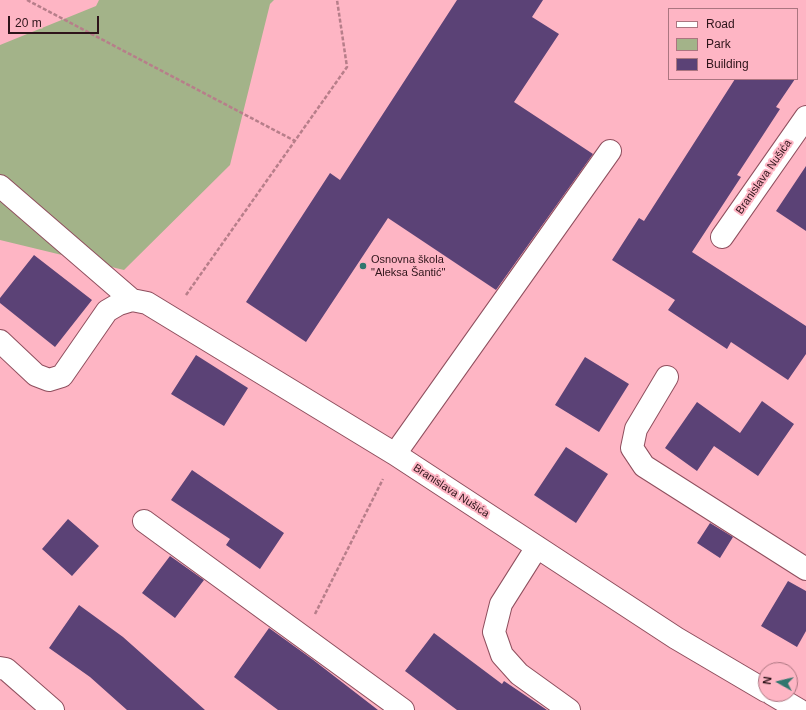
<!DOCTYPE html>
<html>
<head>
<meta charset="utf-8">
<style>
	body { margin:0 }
	#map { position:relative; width:806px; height:710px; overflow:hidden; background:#feb5c4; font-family:Helvetica,sans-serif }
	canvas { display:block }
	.legend { position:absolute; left:668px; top:8px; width:130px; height:72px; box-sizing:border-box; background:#feb5c4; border:1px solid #ab7580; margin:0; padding:5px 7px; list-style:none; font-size:12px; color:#2e141a }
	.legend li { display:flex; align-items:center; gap:8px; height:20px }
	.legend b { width:20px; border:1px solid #ab7580 }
	.north { position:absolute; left:758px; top:662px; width:40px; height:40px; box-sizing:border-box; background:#feb5c4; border:1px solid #ab7580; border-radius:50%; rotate:278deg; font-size:11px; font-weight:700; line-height:16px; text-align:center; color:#2e141a }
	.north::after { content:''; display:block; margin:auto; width:14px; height:18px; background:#2f766e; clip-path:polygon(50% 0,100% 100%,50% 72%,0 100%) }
	.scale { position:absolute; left:8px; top:16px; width:91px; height:18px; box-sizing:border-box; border:2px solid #2e141a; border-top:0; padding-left:5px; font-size:12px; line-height:14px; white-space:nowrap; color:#2e141a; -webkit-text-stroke:3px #feb5c4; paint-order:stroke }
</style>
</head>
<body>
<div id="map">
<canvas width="806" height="710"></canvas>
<ul class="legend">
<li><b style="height:5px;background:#fff"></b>Road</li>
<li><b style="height:11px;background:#a3b389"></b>Park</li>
<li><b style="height:11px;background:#5b4276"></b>Building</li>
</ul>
<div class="north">N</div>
<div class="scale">20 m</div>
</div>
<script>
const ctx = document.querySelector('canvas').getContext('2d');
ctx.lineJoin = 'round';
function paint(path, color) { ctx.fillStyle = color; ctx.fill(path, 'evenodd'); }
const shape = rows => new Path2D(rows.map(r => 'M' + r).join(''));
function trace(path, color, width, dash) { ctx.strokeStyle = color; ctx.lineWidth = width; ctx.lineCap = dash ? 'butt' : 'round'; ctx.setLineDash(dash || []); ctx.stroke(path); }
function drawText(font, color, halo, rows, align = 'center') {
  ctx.font = font + ' Helvetica,sans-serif'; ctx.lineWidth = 4; ctx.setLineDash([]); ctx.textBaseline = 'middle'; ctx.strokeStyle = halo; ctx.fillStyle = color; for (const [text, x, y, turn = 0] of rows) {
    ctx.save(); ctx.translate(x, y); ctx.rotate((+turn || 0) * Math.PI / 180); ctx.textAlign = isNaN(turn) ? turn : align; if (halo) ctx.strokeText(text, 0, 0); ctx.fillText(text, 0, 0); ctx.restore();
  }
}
const green = shape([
	[99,0,274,0,270,4,230,165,124,270,0,240,0,45,96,6]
]);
const building = shape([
	[457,0,543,0,532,17,559,34,514,102,593,154,496,290,388,218,306,342,246,302,330,173,340,180],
	[735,79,795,79,776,107,780,109,737,175,741,177,692,252,806,326,806,354,788,380,731,342,727,349,668,310,675,300,612,260,639,218,644,221],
	[806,166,806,231,776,211],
	[34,255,92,300,55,347,0,303,0,298],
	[196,355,248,388,224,426,171,394],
	[585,357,629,384,599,432,555,405],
	[762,401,794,424,758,476,714,446,697,471,665,448,697,402,740,433],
	[566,447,608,474,576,523,534,495],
	[192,470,284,533,260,569,226,545,230,539,171,500],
	[68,519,99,546,72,576,42,549],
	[710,523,733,537,720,558,697,543],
	[170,556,204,580,175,618,142,593],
	[788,581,806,591,806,631,797,647,761,626],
	[79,605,123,637,205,710,127,710,90,677,49,648],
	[269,628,312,659,378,710,278,710,234,677],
	[434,633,502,684,504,681,547,710,457,710,405,671]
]);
const path = shape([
	[27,0,295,141],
	[186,295,347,67,337,0],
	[315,614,383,479]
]);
const minor = shape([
	[0,186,132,300],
	[722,237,806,117],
	[0,341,36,375,49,380,62,376,107,311,119,304,132,300,147,303,395,454,676,638,766,691],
	[667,377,636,429,632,448,644,466,806,569],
	[395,454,610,151],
	[144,521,403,710],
	[537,547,501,604,494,632,502,655,519,674,569,710],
	[0,668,6,669,53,710],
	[772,694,799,710]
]);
const markers = [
	[363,266,4,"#2f766e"]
];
const streetNames = [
	["Branislava Nušića",764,177,-55],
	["Branislava Nušića",451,491,33]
];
const poiNames = [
	["Osnovna škola",371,260],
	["\"Aleksa Šantić\"",371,273]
];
paint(green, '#a3b389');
paint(building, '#5b4276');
trace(minor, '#8f4f5e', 24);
trace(path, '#b77e8a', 2.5, [4, 2]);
trace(minor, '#fff', 22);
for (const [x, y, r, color] of markers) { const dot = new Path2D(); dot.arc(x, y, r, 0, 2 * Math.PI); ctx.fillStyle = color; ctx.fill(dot); trace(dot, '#feb5c4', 1.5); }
drawText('11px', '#2e141a', '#feb5c4', streetNames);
drawText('11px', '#2e141a', '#feb5c4', poiNames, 'left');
</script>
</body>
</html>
